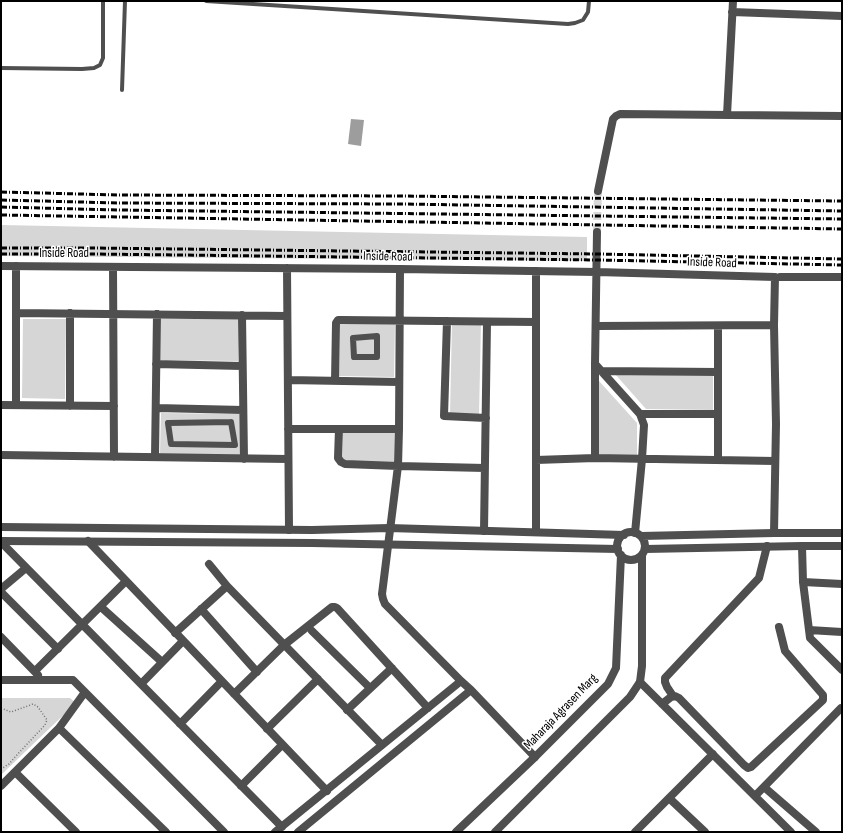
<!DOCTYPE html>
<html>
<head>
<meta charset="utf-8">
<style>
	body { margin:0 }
	#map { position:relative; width:843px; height:833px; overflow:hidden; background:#fff; font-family:"Sofia Sans Condensed",sans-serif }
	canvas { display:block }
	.frame { position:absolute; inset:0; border:2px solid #000; pointer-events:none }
</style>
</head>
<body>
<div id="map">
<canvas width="843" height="833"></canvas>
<div class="frame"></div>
</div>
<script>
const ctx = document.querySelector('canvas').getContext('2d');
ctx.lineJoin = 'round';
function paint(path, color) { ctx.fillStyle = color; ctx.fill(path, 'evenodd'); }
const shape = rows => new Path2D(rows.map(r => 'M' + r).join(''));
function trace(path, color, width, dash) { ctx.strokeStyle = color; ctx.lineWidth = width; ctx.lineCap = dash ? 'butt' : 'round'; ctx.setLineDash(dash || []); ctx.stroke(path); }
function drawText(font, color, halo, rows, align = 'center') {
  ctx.font = font + ' "Sofia Sans Condensed",sans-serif'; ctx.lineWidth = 3; ctx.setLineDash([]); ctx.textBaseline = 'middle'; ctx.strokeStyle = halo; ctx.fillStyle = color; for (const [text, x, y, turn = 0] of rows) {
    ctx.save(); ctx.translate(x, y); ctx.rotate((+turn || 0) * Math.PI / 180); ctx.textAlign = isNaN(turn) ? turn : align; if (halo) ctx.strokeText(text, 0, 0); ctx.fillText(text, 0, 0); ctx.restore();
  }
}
const green = shape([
	[1,225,587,237,587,261,1,256],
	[23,319,66,319,65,399,22,398],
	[160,319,239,319,238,361,160,360],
	[452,322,481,323,479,415,450,414],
	[340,323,395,324,394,377,339,376],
	[615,374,713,376,713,410,646,409],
	[599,381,637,423,637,455,599,455],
	[161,413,240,414,240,455,160,454],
	[343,432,395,433,395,464,342,463],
	[1,698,70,698,76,703,1,775]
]);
const water = shape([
	[351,119,364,120,361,146,348,144]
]);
const minorTunnel = shape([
	[597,232,598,191]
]);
const path = shape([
	[1,708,11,712,25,707,33,704,38,707,47,720,45,725,15,757,9,764,1,769]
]);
const service = shape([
	[206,1,568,24,575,23,583,20,588,12,589,1],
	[1,68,82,69,94,68,100,65,103,58,103,1],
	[122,90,125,1]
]);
const pedestrian = shape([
	[377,336,377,357,354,357,353,338,377,336],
	[231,422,235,445,171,444,168,423,231,422]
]);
const minor = shape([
	[732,12,842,16],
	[727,115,733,1],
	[598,191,613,119,616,116,620,114,842,116],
	[597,232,595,364,640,414,644,425,642,459,635,533],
	[1,266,400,269,597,272,775,277,774,325,776,424,774,533],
	[113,267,114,457],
	[287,268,289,530],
	[400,269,399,429,398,466,382,594,383,599,385,604,461,681,471,690,535,757],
	[536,271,536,532],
	[780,277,842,277],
	[16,313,287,316],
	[70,313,70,406],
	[242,315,244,459],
	[447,321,444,416,486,418],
	[596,326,774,325],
	[718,326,718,460],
	[156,364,242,366],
	[595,364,595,458],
	[601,371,718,372],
	[288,380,399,382],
	[335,381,336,323,338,320,342,320,536,322],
	[1,405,114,406],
	[16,405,16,266],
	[156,408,243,410],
	[640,414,718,414],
	[288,429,399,429],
	[339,429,338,458,341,462,345,464,398,466,485,468],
	[1,455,288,459],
	[155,457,157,314],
	[536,460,595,458,775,461],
	[484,531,487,322],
	[88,541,327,791],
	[1,542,282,827],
	[802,546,803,582,842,584],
	[209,564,227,586,382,745],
	[803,582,810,638,842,670],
	[1,589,26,568],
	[1,592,58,649],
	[101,607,162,662],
	[201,609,257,672],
	[809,630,842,632],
	[312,631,370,688],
	[175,633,227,586],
	[1,637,38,675],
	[35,671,126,581],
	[1,680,73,680,224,832],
	[640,682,791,832],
	[141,684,183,641],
	[234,694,284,645,332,607,335,607,337,608,428,708],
	[673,696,667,687,665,682,665,678,759,578,767,546],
	[662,704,671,697,675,696,679,698,744,765,748,768,751,767,823,700,823,695,785,651,779,627],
	[347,710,392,668],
	[180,724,222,681],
	[59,728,166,832],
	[267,729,318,679],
	[15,772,76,832],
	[1,786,59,728,85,692],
	[241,786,282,745],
	[764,787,816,832],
	[755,796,841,708,842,708],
	[669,798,705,832],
	[275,832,461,681],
	[298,832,471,690],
	[635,832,713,754]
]);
const tertiary = shape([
	[1,527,312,530,389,528,624,535],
	'617 546a14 14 0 1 1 28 0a14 14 0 1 1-28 0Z',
	[641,536,774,533,842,533],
	[1,541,312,543,618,549],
	[645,549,802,546,842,546],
	[456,832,535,757,608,684,616,668,621,555],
	[495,832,630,697,640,682,642,666,642,555]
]);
const rail = shape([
	[1,192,119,195,402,196,842,201],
	[1,200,119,203,403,204,842,211],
	[1,207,118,210,842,219],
	[1,215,842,229],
	[1,248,95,248,598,254,842,259],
	[1,254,95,254,598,260,842,265]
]);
const streetNames = [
	["Inside Road",64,254],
	["Inside Road",388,257,1],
	["Inside Road",712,263,2],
	["Maharaja Agrasen Marg",561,712,-46]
];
paint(green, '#d6d6d6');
paint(water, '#9d9d9d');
trace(minorTunnel, '#d9d9d9', 8, [8, 4]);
trace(path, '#717171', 1.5, [1, 2]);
trace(service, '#4f4f4f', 4);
trace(pedestrian, '#4f4f4f', 6);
trace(minor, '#4f4f4f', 8);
trace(tertiary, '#4f4f4f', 8);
trace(rail, '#000', 3, [6, 2, 1, 2]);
drawText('13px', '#000', '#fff', streetNames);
</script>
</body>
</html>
